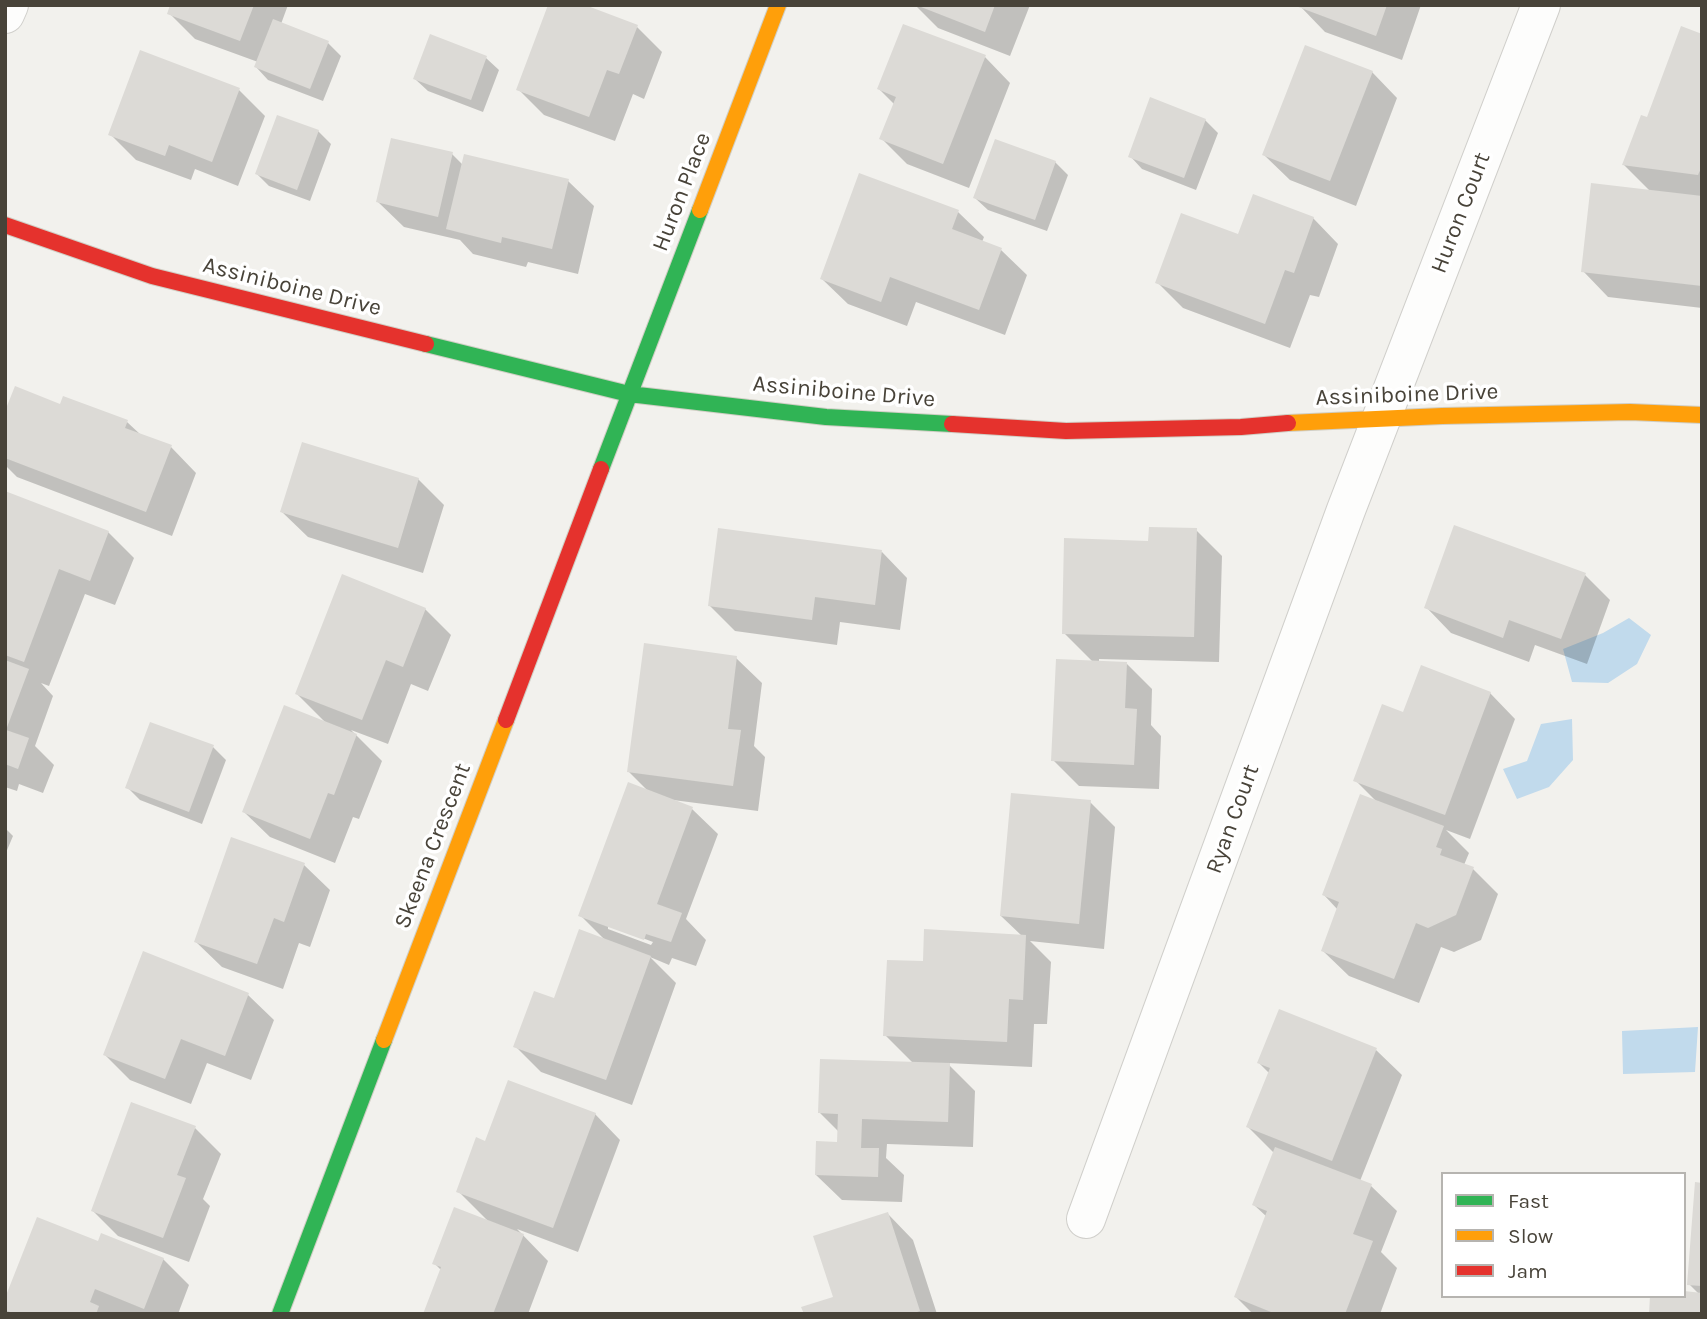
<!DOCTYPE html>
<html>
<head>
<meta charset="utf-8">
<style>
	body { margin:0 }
	#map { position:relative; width:1707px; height:1319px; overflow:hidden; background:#f2f1ed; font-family:Karla,sans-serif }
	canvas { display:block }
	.frame { position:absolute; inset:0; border:7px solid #484339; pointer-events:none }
	.legend { position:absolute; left:1441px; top:1172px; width:245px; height:126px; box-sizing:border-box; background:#fff; border:2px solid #b6b4b0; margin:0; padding:9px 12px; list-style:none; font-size:21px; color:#484339 }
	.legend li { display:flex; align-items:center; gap:14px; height:35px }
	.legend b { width:35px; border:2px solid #b6b4b0 }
</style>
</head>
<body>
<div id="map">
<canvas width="1707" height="1319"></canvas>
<div class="frame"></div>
<ul class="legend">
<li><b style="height:9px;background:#30b455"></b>Fast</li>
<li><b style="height:9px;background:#ff9f0a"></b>Slow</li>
<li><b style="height:9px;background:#e5322d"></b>Jam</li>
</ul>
</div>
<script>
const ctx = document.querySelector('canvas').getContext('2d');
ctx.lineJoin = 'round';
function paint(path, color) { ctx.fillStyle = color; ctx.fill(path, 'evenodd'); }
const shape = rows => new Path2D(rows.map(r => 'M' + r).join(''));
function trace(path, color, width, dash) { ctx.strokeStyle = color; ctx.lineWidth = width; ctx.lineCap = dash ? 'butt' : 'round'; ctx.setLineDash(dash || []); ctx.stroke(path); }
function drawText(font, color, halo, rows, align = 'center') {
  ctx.font = font + ' Karla,sans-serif'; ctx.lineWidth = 7; ctx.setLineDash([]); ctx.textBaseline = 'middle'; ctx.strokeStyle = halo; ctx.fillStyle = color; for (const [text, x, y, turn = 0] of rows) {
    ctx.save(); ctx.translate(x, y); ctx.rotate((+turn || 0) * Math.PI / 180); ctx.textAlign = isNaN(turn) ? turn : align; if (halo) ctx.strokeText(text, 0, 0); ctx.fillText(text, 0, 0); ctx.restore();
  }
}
const water = shape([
	[1629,618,1651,635,1637,664,1608,683,1572,682,1563,649,1603,633],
	[1572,719,1573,760,1549,787,1517,799,1503,769,1527,761,1541,724],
	[1698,1027,1695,1072,1623,1074,1622,1031]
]);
const shadow = shape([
	[172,5,288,5,281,24,328,43,341,56,323,101,268,80,256,67,258,62,195,39,169,13],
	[915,5,1030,5,1010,56,938,28],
	[1299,5,1421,5,1402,60,1325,32],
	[637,27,662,52,644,99,633,94,615,141,544,115,518,89],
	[1702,36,1702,308,1608,297,1583,271,1651,192,1624,165,1648,119],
	[141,52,239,90,265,116,238,186,195,169,191,180,136,160,110,134],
	[985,57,1010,83,969,188,907,164,881,138,895,105,879,89],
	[486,58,499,70,483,112,428,91,415,79],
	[1372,72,1397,98,1356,206,1290,180,1264,155],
	[1205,120,1218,133,1196,190,1142,169,1130,156],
	[318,131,331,144,310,201,269,186,257,174],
	[452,154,463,165,568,181,594,206,578,274,528,262,526,267,473,254,460,240,404,227,378,202],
	[1055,162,1068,175,1047,231,988,210,975,198],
	[958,212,984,237,982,242,1001,250,1027,275,1005,335,916,302,907,326,848,304,822,279],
	[1313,218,1338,244,1319,297,1310,295,1290,348,1183,308,1157,282,1239,236],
	[61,406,127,422,141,435,171,447,196,473,172,536,17,477,5,465,5,416],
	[418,479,444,505,423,573,308,537,282,512],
	[5,493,108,532,134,558,115,605,85,594,49,686,41,683,53,696,35,746,54,765,43,793,19,784,17,791,5,787],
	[1196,530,1222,556,1219,662,1099,659,1099,663,1127,664,1152,689,1151,725,1161,736,1159,789,1079,786,1053,760,1093,662,1064,633,1150,543],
	[882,552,907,578,900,630,840,622,837,645,735,631,710,606],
	[1585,575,1610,600,1587,664,1535,645,1529,662,1451,633,1426,607],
	[425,609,451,635,428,691,411,684,388,744,351,730,382,761,359,819,353,817,335,863,270,837,244,812,327,724,297,694],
	[736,658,762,683,754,746,765,757,758,811,673,800,692,809,718,834,686,919,706,940,696,966,672,958,669,965,650,957,676,983,632,1105,541,1072,515,1046,606,941,580,915,649,792,629,772],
	[608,925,653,942,651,945,608,929],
	[1490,693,1515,719,1470,839,1446,830,1469,853,1464,865,1473,869,1498,894,1481,940,1454,952,1441,947,1419,1003,1349,976,1323,951,1338,910,1324,895,1378,803,1355,780,1404,714],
	[151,724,213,747,226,760,202,824,140,800,127,787],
	[1090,802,1115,827,1104,949,1030,941,1051,962,1047,1024,1034,1024,1032,1067,947,1063,975,1091,973,1147,887,1144,886,1158,904,1175,902,1202,842,1200,816,1175,839,1144,839,1132,820,1113,914,1064,885,1035,924,963,1022,936,1001,916],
	[5,828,13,836,5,855],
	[304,865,330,890,310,947,299,943,283,989,222,967,196,942],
	[144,953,248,995,274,1020,251,1080,207,1063,191,1104,130,1080,105,1055],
	[1280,1012,1376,1050,1402,1075,1360,1181,1371,1186,1397,1211,1381,1252,1397,1268,1380,1314,1253,1314,1236,1297,1267,1217,1254,1205,1275,1154,1248,1127,1270,1074,1259,1063],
	[595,1114,620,1140,578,1252,517,1229,548,1261,528,1314,425,1314,442,1271,434,1263,489,1222,458,1191,486,1143],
	[195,1128,221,1154,203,1199,210,1206,189,1262,118,1236,93,1211],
	[1702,1185,1702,1314,1684,1296,1699,1294,1689,1284],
	[888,1214,913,1240,937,1314,806,1314,835,1298],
	[102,1235,163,1259,189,1285,178,1314,9,1314,5,1310,99,1243]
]);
const building = shape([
	[170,5,254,5,240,41,167,14],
	[548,5,585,5,638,25,619,74,607,70,589,117,516,90],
	[916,5,995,5,985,32],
	[1293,5,1387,5,1376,36],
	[273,19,329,41,310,89,254,67],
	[903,24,986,55,943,164,879,139,896,97,877,89],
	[1681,26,1702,34,1702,166,1698,175,1622,165,1641,115,1647,117],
	[430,34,487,56,471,100,413,79],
	[1305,45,1373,71,1330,181,1262,155],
	[140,50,240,88,212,162,169,145,165,156,108,135],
	[1150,97,1206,119,1184,178,1128,157],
	[277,115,319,130,297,190,255,174],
	[391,138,453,152,438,217,376,202],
	[995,139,1056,161,1035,220,973,198],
	[464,154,569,179,552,249,502,237,501,243,446,229],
	[859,173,959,210,952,229,1002,248,979,310,890,277,881,302,820,279],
	[1591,183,1702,196,1702,286,1581,272],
	[1253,194,1314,217,1294,273,1285,270,1265,324,1155,283,1181,213,1238,234],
	[15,386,60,404,63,396,128,420,125,428,172,445,146,512,5,458,5,411],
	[302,442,419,478,398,548,280,512],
	[5,491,109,531,90,581,59,569,24,662,5,655],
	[1454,525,1586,573,1561,639,1509,620,1503,638,1424,608],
	[1149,527,1197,528,1194,637,1062,634,1064,538,1148,541],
	[718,528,882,550,875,605,815,597,812,620,708,606],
	[342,574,426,608,403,667,386,660,362,720,295,694],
	[644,643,737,656,728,729,741,730,733,786,627,772],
	[1056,659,1127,662,1125,708,1137,709,1134,765,1051,761],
	[5,660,29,669,6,730,29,738,18,769,5,764],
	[1421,665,1491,692,1445,815,1353,781,1382,704,1403,712],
	[284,705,357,734,334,795,328,793,310,839,242,812],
	[150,722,214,745,189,812,125,788],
	[628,782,693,807,657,904,682,913,671,942,646,934,644,940,578,916],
	[1011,793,1091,800,1079,924,1000,916],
	[1360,794,1444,826,1436,847,1442,849,1440,855,1474,867,1456,915,1428,928,1416,923,1394,979,1321,951,1339,902,1322,895],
	[231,837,305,863,284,922,274,918,257,964,194,942],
	[579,929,651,956,606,1080,513,1047,534,991,554,998],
	[924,929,1026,935,1023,1000,1009,999,1007,1042,883,1036,887,960,923,961],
	[143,951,249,993,225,1056,181,1039,165,1079,103,1055],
	[1279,1009,1377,1048,1332,1161,1246,1127,1270,1068,1257,1063],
	[820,1059,950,1063,948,1122,862,1119,861,1148,879,1148,878,1177,815,1175,816,1141,837,1142,838,1114,818,1113],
	[508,1080,596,1113,553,1228,456,1192,476,1137,485,1141],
	[131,1102,196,1126,177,1175,186,1178,163,1238,91,1211],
	[1275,1147,1372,1184,1353,1234,1373,1241,1345,1314,1276,1314,1234,1297,1267,1211,1252,1205],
	[1695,1182,1702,1183,1702,1286,1687,1285],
	[454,1207,524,1234,493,1314,423,1314,441,1267,432,1264],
	[888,1212,920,1311,911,1314,804,1314,801,1307,833,1297,813,1236],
	[37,1217,98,1241,101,1233,164,1258,144,1309,95,1289,90,1302,99,1306,96,1314,15,1314,5,1310,5,1298],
	[1684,1291,1702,1293,1702,1314,1649,1314,1650,1296,1684,1296]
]);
const street = shape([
	[5,14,9,5],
	[1086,1219,1346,510,1541,5]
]);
const fast = shape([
	[426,344,629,394,826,417,952,424],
	[601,469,700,210],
	[280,1314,384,1040]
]);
const slow = shape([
	[700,210,778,5],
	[1288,423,1442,416,1630,412,1702,415],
	[384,1040,506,720]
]);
const jam = shape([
	[5,225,152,276,426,344],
	[952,424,1066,431,1241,427,1288,423],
	[506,720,601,469]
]);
const streetNames = [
	["Huron Place",682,192,-69],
	["Huron Court",1461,213,-69],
	["Assiniboine Drive",292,287,14],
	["Assiniboine Drive",844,392,5],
	["Assiniboine Drive",1407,395,-2],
	["Ryan Court",1233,819,-70],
	["Skeena Crescent",433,846,-69]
];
paint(water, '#c1daec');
paint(shadow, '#0003');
paint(building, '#dcdad6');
trace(street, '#d0cfcb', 40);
trace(fast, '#d0cec4', 18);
trace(slow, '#d0cec4', 18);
trace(jam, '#d0cec4', 18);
trace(street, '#fdfdfc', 38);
trace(fast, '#30b455', 16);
trace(slow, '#ff9f0a', 16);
trace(jam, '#e5322d', 16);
drawText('23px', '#484339', '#fff', streetNames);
</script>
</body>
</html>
